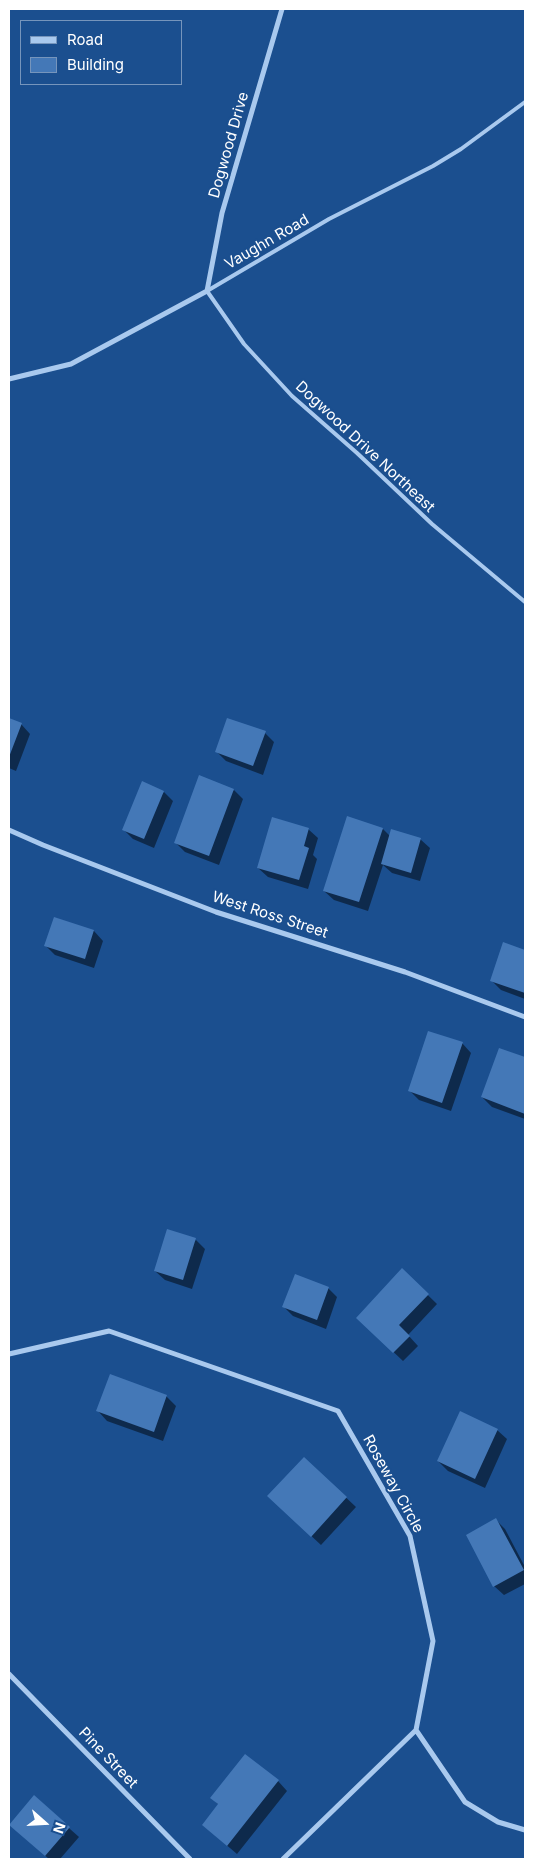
<!DOCTYPE html>
<html>
<head>
<meta charset="utf-8">
<style>
	body { margin:0 }
	#map { position:relative; width:534px; height:1868px; overflow:hidden; background:#1b4f8f; font-family:Inter,sans-serif }
	canvas { display:block }
	.frame { position:absolute; inset:0; border:10px solid #fff; pointer-events:none }
	.legend { position:absolute; left:20px; top:20px; width:162px; height:65px; box-sizing:border-box; background:#1b4f8f; border:1px solid #7695bc; margin:0; padding:6px 9px; list-style:none; font-size:15px; color:#fff }
	.legend li { display:flex; align-items:center; gap:10px; height:25px }
	.legend b { width:25px; border:1px solid #7695bc }
	.north { position:absolute; left:20px; top:1798px; width:50px; height:50px; -webkit-text-stroke:4px #1b4f8f; paint-order:stroke; rotate:109deg; font-size:14px; font-weight:700; line-height:20px; text-align:center; color:#fff }
	.north::after { content:''; display:block; margin:auto; width:18px; height:22px; background:#fff; clip-path:polygon(50% 0,100% 100%,50% 72%,0 100%) }
</style>
</head>
<body>
<div id="map">
<canvas width="534" height="1868"></canvas>
<div class="frame"></div>
<ul class="legend">
<li><b style="height:6px;background:#a9c9ee"></b>Road</li>
<li><b style="height:14px;background:#4478b7"></b>Building</li>
</ul>
<div class="north">N</div>
</div>
<script>
const ctx = document.querySelector('canvas').getContext('2d');
ctx.lineJoin = 'round';
function paint(path, color) { ctx.fillStyle = color; ctx.fill(path, 'evenodd'); }
const shape = rows => new Path2D(rows.map(r => 'M' + r).join(''));
function trace(path, color, width, dash) { ctx.strokeStyle = color; ctx.lineWidth = width; ctx.lineCap = dash ? 'butt' : 'round'; ctx.setLineDash(dash || []); ctx.stroke(path); }
function drawText(font, color, halo, rows, align = 'center') {
  ctx.font = font + ' Inter,sans-serif'; ctx.lineWidth = 4; ctx.setLineDash([]); ctx.textBaseline = 'middle'; ctx.strokeStyle = halo; ctx.fillStyle = color; for (const [text, x, y, turn = 0] of rows) {
    ctx.save(); ctx.translate(x, y); ctx.rotate((+turn || 0) * Math.PI / 180); ctx.textAlign = isNaN(turn) ? turn : align; if (halo) ctx.strokeText(text, 0, 0); ctx.fillText(text, 0, 0); ctx.restore();
  }
}
const shadow = shape([
	[9,720,21,724,30,734,16,771,9,768],
	[265,733,274,742,263,775,226,761,217,752],
	[234,790,243,799,219,865,185,852,176,843],
	[164,792,173,801,154,848,133,839,123,829],
	[308,829,318,838,313,855,317,859,308,889,268,877,258,868],
	[383,829,390,836,420,839,430,848,420,881,392,873,383,865,368,911,334,900,324,891],
	[55,918,94,931,103,941,94,968,55,955,45,945],
	[504,944,525,952,525,999,501,990,491,980],
	[462,1043,471,1053,451,1111,419,1100,410,1091],
	[500,1049,525,1059,525,1119,492,1107,482,1097],
	[196,1240,205,1249,192,1289,165,1280,155,1271],
	[402,1270,437,1304,408,1335,418,1346,403,1361,367,1327],
	[328,1288,337,1297,326,1329,293,1316,284,1307],
	[166,1396,176,1406,163,1441,107,1421,98,1411],
	[497,1430,507,1439,485,1488,448,1471,438,1461],
	[304,1458,356,1507,321,1545,278,1505],
	[496,1520,505,1529,525,1567,525,1584,504,1595,494,1586],
	[278,1781,287,1791,237,1854,203,1825,219,1805,212,1798],
	[34,1797,79,1837,60,1859,49,1859,10,1825]
]);
const building = shape([
	[9,718,22,723,9,757],
	[227,718,266,731,253,766,215,752],
	[199,775,234,789,209,856,174,843],
	[142,781,164,791,144,839,122,830],
	[347,816,383,828,359,902,323,891],
	[272,817,309,828,304,846,309,848,299,880,257,868],
	[391,829,421,838,411,873,381,864],
	[54,917,94,930,85,959,44,946],
	[503,942,525,950,525,993,490,981],
	[428,1031,463,1042,442,1103,408,1091],
	[499,1048,525,1057,525,1114,481,1097],
	[167,1229,196,1238,183,1280,154,1271],
	[402,1268,429,1294,399,1325,410,1336,393,1353,356,1318],
	[295,1274,329,1287,317,1320,282,1307],
	[110,1374,167,1395,154,1432,96,1411],
	[460,1411,498,1429,475,1479,437,1461],
	[304,1457,347,1497,311,1537,267,1496],
	[496,1518,524,1570,493,1587,466,1535],
	[245,1754,279,1780,227,1846,202,1825,218,1804,210,1798],
	[34,1795,70,1827,45,1856,9,1825]
]);
const lane = shape([
	[525,102,461,149,433,166,329,219,207,291,244,344,292,396,357,453,432,524,525,602]
]);
const street = shape([
	[9,379,71,364,207,291,222,213,282,9],
	[9,830,43,845,216,912,405,972,525,1017],
	[9,1354,109,1331,338,1411,410,1536,433,1641,416,1730,283,1859],
	[9,1674,190,1859],
	[416,1730,465,1802,498,1822,525,1830]
]);
const streetNames = [
	["Dogwood Drive",229,145,-74],
	["Vaughn Road",267,242,-30],
	["Dogwood Drive Northeast",365,447,43],
	["West Ross Street",270,915,18],
	["Roseway Circle",393,1484,61],
	["Pine Street",108,1758,46]
];
paint(shadow, '#0007');
paint(building, '#4478b7');
trace(lane, '#a9c9ee', 4);
trace(street, '#a9c9ee', 5);
drawText('15px', '#fff', '#1b4f8f', streetNames);
</script>
</body>
</html>
